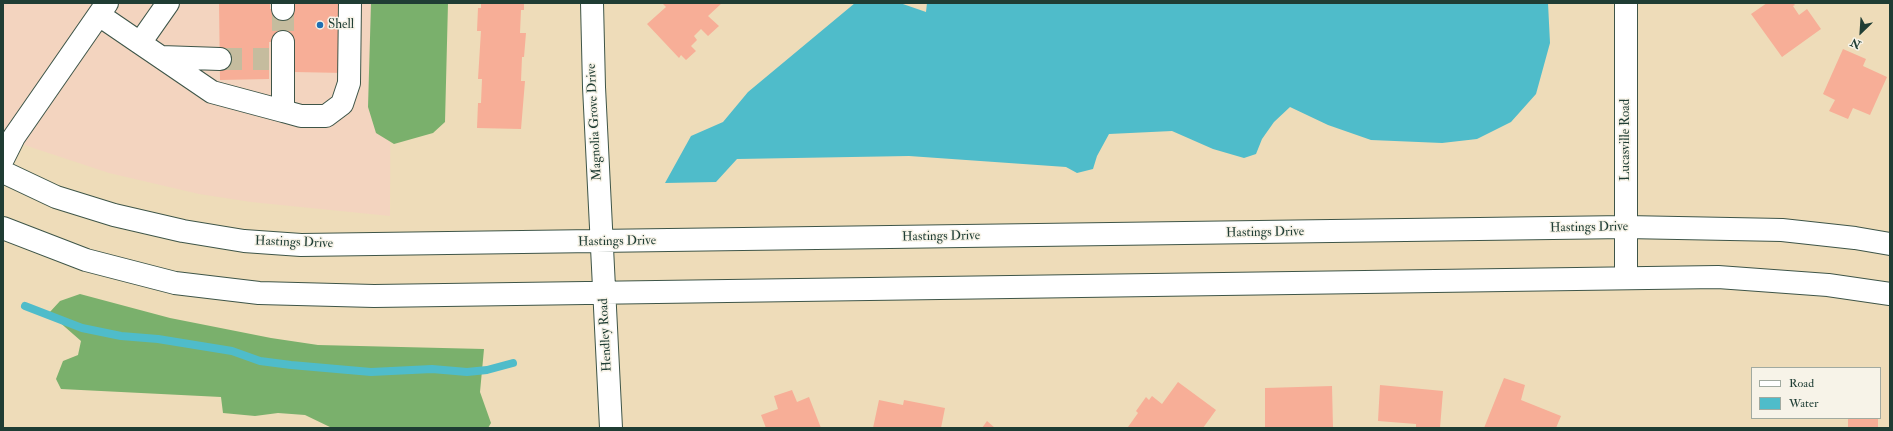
<!DOCTYPE html>
<html>
<head>
<meta charset="utf-8">
<style>
	body { margin:0 }
	#map { position:relative; width:1893px; height:431px; overflow:hidden; background:#eedcb9; font-family:"IM FELL Double Pica",serif }
	canvas { display:block }
	.frame { position:absolute; inset:0; border:4px solid #1f3d34; pointer-events:none }
	.legend { position:absolute; left:1751px; top:367px; width:130px; height:52px; box-sizing:border-box; background:#f7f3e8; border:1px solid #a1aaa0; margin:0; padding:5px 7px; list-style:none; font-size:12px; color:#1f3d34 }
	.legend li { display:flex; align-items:center; gap:8px; height:20px }
	.legend b { width:20px; border:1px solid #a1aaa0 }
	.north { position:absolute; left:1841px; top:12px; width:40px; height:40px; -webkit-text-stroke:3px #f7f3e8; paint-order:stroke; rotate:205deg; font-size:11px; font-weight:700; line-height:16px; text-align:center; color:#1f3d34 }
	.north::after { content:''; display:block; margin:auto; width:14px; height:18px; background:#1f3d34; clip-path:polygon(50% 0,100% 100%,50% 72%,0 100%) }
</style>
</head>
<body>
<div id="map">
<canvas width="1893" height="431"></canvas>
<div class="frame"></div>
<ul class="legend">
<li><b style="height:5px;background:#fff"></b>Road</li>
<li><b style="height:11px;background:#4fbcca"></b>Water</li>
</ul>
<div class="north">N</div>
</div>
<script>
const ctx = document.querySelector('canvas').getContext('2d');
ctx.lineJoin = 'round';
function paint(path, color) { ctx.fillStyle = color; ctx.fill(path, 'evenodd'); }
const shape = rows => new Path2D(rows.map(r => 'M' + r).join(''));
function trace(path, color, width, dash) { ctx.strokeStyle = color; ctx.lineWidth = width; ctx.lineCap = dash ? 'butt' : 'round'; ctx.setLineDash(dash || []); ctx.stroke(path); }
function drawText(font, color, halo, rows, align = 'center') {
  ctx.font = font + ' "IM FELL Double Pica",serif'; ctx.lineWidth = 3; ctx.setLineDash([]); ctx.textBaseline = 'middle'; ctx.strokeStyle = halo; ctx.fillStyle = color; for (const [text, x, y, turn = 0] of rows) {
    ctx.save(); ctx.translate(x, y); ctx.rotate((+turn || 0) * Math.PI / 180); ctx.textAlign = isNaN(turn) ? turn : align; if (halo) ctx.strokeText(text, 0, 0); ctx.fillText(text, 0, 0); ctx.restore();
  }
}
const built = shape([
	[3,3,391,3,390,216,251,202,199,194,109,173,3,138]
]);
const forest = shape([
	[371,3,448,3,445,122,433,133,394,144,376,133,368,107],
	[80,294,170,318,271,338,318,345,484,349,480,392,491,423,488,428,332,428,305,415,278,413,255,416,223,413,221,397,61,389,56,379,63,361,78,355,81,341,49,313,60,301]
]);
const water = shape([
	[855,3,900,3,926,12,927,3,1548,3,1550,43,1536,94,1511,122,1477,139,1442,143,1371,140,1328,125,1290,107,1274,122,1262,139,1256,154,1244,158,1213,149,1172,131,1109,134,1097,156,1093,169,1077,173,1066,167,909,156,737,159,716,182,665,183,691,136,723,122,748,92]
]);
const stream = shape([
	[25,306,82,328,121,336,158,339,232,351,260,361,291,365,371,372,432,369,467,372,487,370,513,363]
]);
const building = shape([
	[219,3,270,3,270,9,295,9,295,3,346,3,345,73,294,72,295,41,269,42,269,79,220,80],
	[481,3,524,3,524,10,521,10,520,33,526,33,524,57,522,57,521,81,525,81,521,129,477,128,478,103,481,103,482,79,478,79,481,31,477,31,478,8,481,8],
	[662,3,722,3,708,16,719,26,708,36,701,29,694,36,697,40,691,46,696,51,686,60,681,55,679,58,647,24,666,7],
	[1767,3,1793,3,1795,5,1793,6,1799,15,1807,9,1821,29,1782,57,1751,14],
	[1843,49,1866,59,1863,66,1887,77,1870,115,1853,108,1848,119,1829,111,1835,100,1823,94],
	[1504,378,1525,385,1521,400,1561,416,1556,428,1484,428],
	[1178,382,1216,410,1203,428,1128,427,1138,413,1136,411,1146,397,1149,400,1152,396,1162,404],
	[1380,385,1443,391,1440,428,1416,428,1416,424,1378,421],
	[1332,386,1333,428,1265,428,1265,388],
	[792,390,797,402,809,397,821,428,766,428,761,415,778,409,774,396],
	[879,400,903,405,904,400,945,408,941,428,873,428],
	[1848,418,1878,419,1878,428,1848,428],
	[987,421,995,428,982,428]
]);
const minorTunnel = shape([
	[283,9,283,42],
	[220,59,269,59]
]);
const minor = shape([
	[592,3,594,87,611,428],
	[283,9,283,3],
	[99,15,140,43,168,3],
	[140,43,212,92,283,111,283,42],
	[161,57,220,59],
	[283,111,301,116,326,116,342,104,349,83,350,3],
	[3,159,14,137,107,3],
	[3,172,56,197,114,215,183,231,244,241,301,245,1626,227,1782,230,1855,238,1890,244],
	[3,228,86,260,175,283,259,293,374,296,1718,277,1828,285,1890,294],
	[1626,278,1626,3]
]);
const markers = [
	[320,25,4,"#1f6fb2"]
];
const poiNames = [
	["Shell",328,25]
];
const streetNames = [
	["Magnolia Grove Drive",595,122,-93],
	["Lucasville Road",1626,140,-90],
	["Hastings Drive",1589,228,-1],
	["Hastings Drive",1265,233,-1],
	["Hastings Drive",941,237,-1],
	["Hastings Drive",617,242,-1],
	["Hastings Drive",294,243,2],
	["Hendley Road",606,335,-93]
];
paint(built, '#f3d4bf');
paint(forest, '#7ab06c');
paint(water, '#4fbcca');
trace(stream, '#4fbcca', 8);
paint(building, '#f7ae97');
trace(minorTunnel, '#c5bc9e', 22, [22, 11]);
trace(minor, '#3e5548', 24);
trace(minor, '#fff', 22);
for (const [x, y, r, color] of markers) { const dot = new Path2D(); dot.arc(x, y, r, 0, 2 * Math.PI); ctx.fillStyle = color; ctx.fill(dot); trace(dot, '#f7f3e8', 1.5); }
drawText('13px', '#1f3d34', '#f7f3e8', poiNames, 'left');
drawText('13px', '#1f3d34', '#f7f3e8', streetNames);
</script>
</body>
</html>
